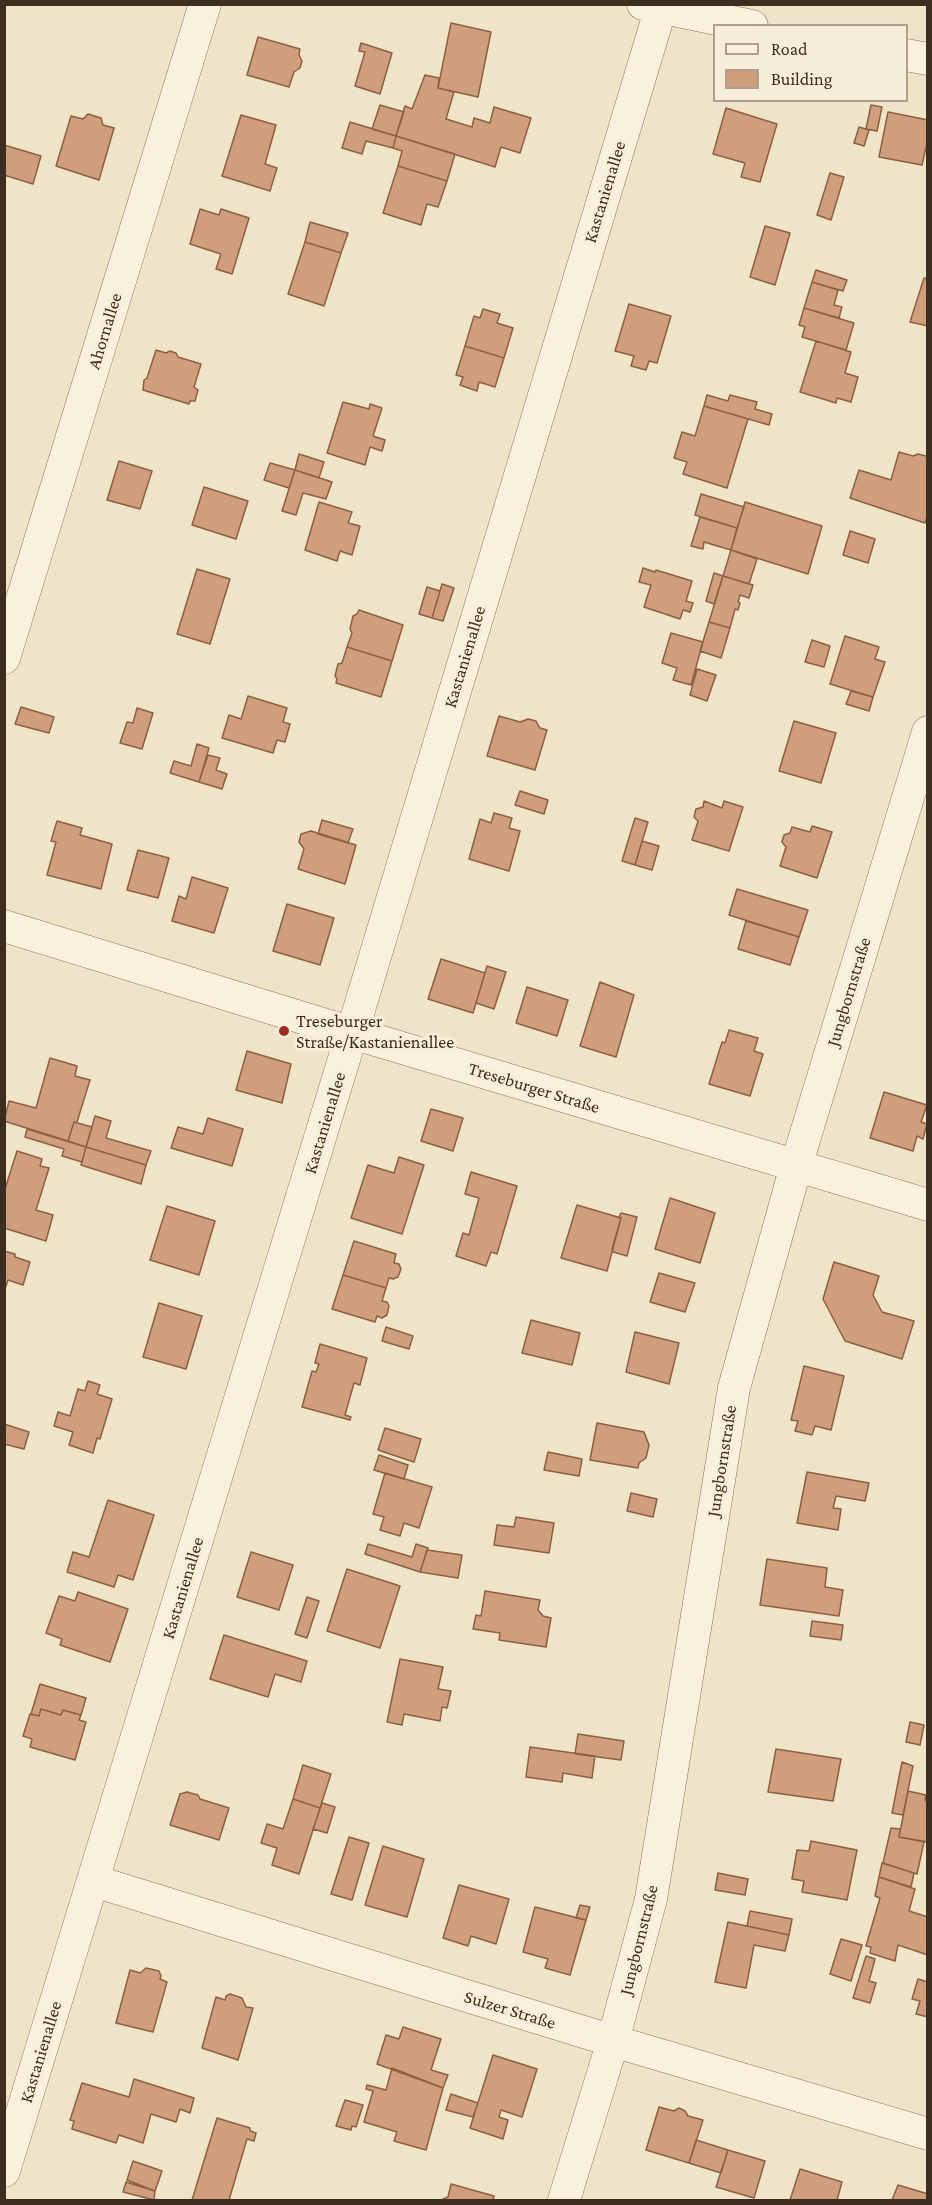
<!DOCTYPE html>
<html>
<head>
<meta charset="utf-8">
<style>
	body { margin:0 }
	#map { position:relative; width:932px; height:2205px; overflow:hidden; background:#f0e4c8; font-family:"Crimson Pro",serif }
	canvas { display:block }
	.frame { position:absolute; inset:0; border:6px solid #3d2e20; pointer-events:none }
	.legend { position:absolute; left:713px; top:24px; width:195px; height:78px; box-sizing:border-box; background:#f7eed8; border:2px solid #ada18e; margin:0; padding:8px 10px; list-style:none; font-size:18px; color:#3d2e20 }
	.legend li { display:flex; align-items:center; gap:12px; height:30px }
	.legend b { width:30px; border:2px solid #ada18e }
</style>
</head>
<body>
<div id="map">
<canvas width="932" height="2205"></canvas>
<div class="frame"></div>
<ul class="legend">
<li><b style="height:8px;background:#faf1dc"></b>Road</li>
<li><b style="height:16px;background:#cf9f7d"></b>Building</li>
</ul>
</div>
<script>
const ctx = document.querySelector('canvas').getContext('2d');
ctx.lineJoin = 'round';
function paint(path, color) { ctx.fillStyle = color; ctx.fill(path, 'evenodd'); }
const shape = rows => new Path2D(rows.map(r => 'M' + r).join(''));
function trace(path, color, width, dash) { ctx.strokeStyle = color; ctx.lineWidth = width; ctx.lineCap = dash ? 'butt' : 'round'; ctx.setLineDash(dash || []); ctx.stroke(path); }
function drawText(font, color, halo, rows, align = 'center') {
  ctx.font = font + ' "Crimson Pro",serif'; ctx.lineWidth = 6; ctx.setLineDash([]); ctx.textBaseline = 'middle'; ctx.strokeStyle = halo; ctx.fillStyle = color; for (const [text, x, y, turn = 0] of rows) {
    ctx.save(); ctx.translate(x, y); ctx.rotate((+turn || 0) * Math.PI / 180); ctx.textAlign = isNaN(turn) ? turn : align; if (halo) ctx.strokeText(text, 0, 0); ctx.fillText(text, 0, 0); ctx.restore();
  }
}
const building = shape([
	[451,23,491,32,478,97,438,88,451,23],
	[258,37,300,49,299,55,302,61,300,68,294,72,289,87,247,75,258,37],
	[361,43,392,53,380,94,355,86,365,52,359,51,361,43],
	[425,75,439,78,438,88,454,92,446,119,472,127,474,118,490,123,494,107,531,118,520,153,501,147,495,167,396,136,405,106,412,109,425,75],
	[380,105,404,112,396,136,372,129,380,105],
	[871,105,882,107,877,131,866,129,871,105],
	[726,108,777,124,760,182,741,177,745,163,713,154,726,108],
	[888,112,928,120,928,139,922,165,879,157,888,112],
	[88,114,101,118,103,125,114,128,99,180,56,166,71,116,83,119,88,114],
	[241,115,276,125,265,164,277,168,270,191,222,176,241,115],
	[350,122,396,136,393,148,366,141,362,154,342,148,350,122],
	[859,127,869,130,864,146,854,143,859,127],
	[396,136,455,154,447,181,398,166,402,151,393,148,396,136],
	[4,145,41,156,33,184,4,175,4,145],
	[398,166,447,181,438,207,427,204,421,225,383,213,398,166],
	[830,173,844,177,831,220,817,215,830,173],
	[200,209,219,215,221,209,249,218,232,274,216,269,221,254,190,244,200,209],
	[310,222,348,233,341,253,305,242,310,222],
	[765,226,790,233,775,285,750,277,765,226],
	[305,242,341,253,324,306,288,294,305,242],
	[816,270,847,280,843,291,812,282,816,270],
	[924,278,928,279,928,326,910,322,924,278],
	[812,282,838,290,834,305,842,307,839,318,804,308,812,282],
	[629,304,671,316,657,363,649,361,646,370,631,366,634,356,615,351,629,304],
	[804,308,854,323,846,350,802,337,805,327,799,325,804,308],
	[483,309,500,314,497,323,513,328,504,358,465,346,474,316,480,318,483,309],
	[816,341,851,352,845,373,858,377,851,402,837,398,836,403,800,392,816,341],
	[465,346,504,358,495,387,479,382,477,391,460,385,463,377,456,375,465,346],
	[156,350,166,353,170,351,176,353,178,357,201,364,194,387,198,390,195,401,190,401,189,404,143,390,144,380,147,378,156,350],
	[707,395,728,401,730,395,757,402,755,409,772,414,769,425,704,406,707,395],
	[343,402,369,409,370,404,382,408,373,436,385,440,382,451,370,447,365,465,327,453,343,402],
	[704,406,748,419,727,488,683,474,687,462,674,458,682,432,695,436,704,406],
	[899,452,913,456,918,454,926,456,928,459,928,513,925,523,850,498,859,470,891,480,899,452],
	[299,454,324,462,319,478,295,470,299,454],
	[119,461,152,471,140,509,107,500,119,461],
	[270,463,295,470,289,488,264,480,270,463],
	[295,470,332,482,326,499,303,493,296,515,282,511,295,470],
	[204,487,248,501,236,539,192,525,204,487],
	[701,494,744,507,737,528,695,515,701,494],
	[319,502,352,512,348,523,360,526,352,555,340,551,337,561,305,550,319,502],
	[745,502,822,526,808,574,731,550,745,502],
	[700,517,737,528,731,550,704,542,703,549,691,546,700,517],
	[850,531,875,539,868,563,843,555,850,531],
	[731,550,757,559,749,584,723,576,731,550],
	[643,568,655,572,656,570,692,581,686,601,693,603,690,612,683,610,680,619,644,607,651,585,639,582,643,568],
	[197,569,230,579,210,644,177,634,197,569],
	[714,573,723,576,714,604,706,601,714,573],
	[723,576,753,585,749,598,740,595,738,602,740,603,738,610,735,609,730,628,709,622,723,576],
	[442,584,454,588,443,621,432,618,442,584],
	[427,587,440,591,432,618,419,614,427,587],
	[359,610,403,625,392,661,347,647,352,633,350,629,353,616,357,614,359,610],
	[709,622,730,628,721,658,700,651,709,622],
	[671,633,703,642,691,685,673,680,677,668,662,663,671,633],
	[845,636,879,647,875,659,885,662,873,697,830,684,845,636],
	[812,640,830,646,824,667,805,662,812,640],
	[347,647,392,661,381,697,336,683,337,679,335,676,338,664,342,663,347,647],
	[697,669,716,675,707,701,690,695,697,669],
	[851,691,873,697,869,711,846,704,851,691],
	[248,696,287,708,283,722,290,724,285,742,277,740,273,753,222,738,229,715,241,719,248,696],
	[21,707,54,717,49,733,15,724,21,707],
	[137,708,153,713,142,749,120,743,127,722,133,723,137,708],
	[499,716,520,722,528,719,536,721,540,728,547,730,535,770,487,756,499,716],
	[794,721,836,733,821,783,779,771,794,721],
	[197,744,209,748,199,782,170,773,174,761,191,766,197,744],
	[208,755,220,758,216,770,227,774,222,789,199,782,208,755],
	[520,791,548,800,544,814,515,805,520,791],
	[704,801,722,808,724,801,743,807,729,851,692,840,698,821,694,817,696,809,703,807,704,801],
	[494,813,512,818,509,828,520,831,509,871,469,859,480,819,491,823,494,813],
	[635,818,648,822,635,865,622,861,635,818],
	[322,820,353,829,348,843,318,834,322,820],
	[57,821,82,828,80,835,112,844,101,889,47,875,56,842,51,841,57,821],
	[812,826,832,832,817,878,780,866,786,847,782,842,784,835,790,833,792,827,810,832,812,826],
	[311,831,356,845,345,884,298,869,304,849,299,842,301,834,311,831],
	[642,841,659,846,652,870,635,865,642,841],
	[138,850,169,858,158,898,127,890,138,850],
	[192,877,228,888,214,933,172,921,179,896,186,899,192,877],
	[737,889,808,910,799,937,729,915,737,889],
	[287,904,334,918,320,965,273,951,287,904],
	[746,921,799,937,790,965,738,949,746,921],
	[441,959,485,973,473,1013,428,999,441,959],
	[487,966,506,972,494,1009,476,1003,487,966],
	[600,982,634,995,616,1057,580,1046,600,982],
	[527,987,568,1000,557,1036,516,1023,527,987],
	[729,1030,758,1038,754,1051,763,1054,750,1096,709,1084,722,1042,725,1043,729,1030],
	[247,1051,291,1064,282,1103,236,1090,247,1051],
	[50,1058,77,1066,75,1076,90,1080,77,1122,74,1122,68,1141,4,1121,9,1101,36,1108,50,1058],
	[884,1092,927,1105,921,1122,927,1124,923,1139,917,1136,913,1151,870,1138,884,1092],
	[431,1109,463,1118,453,1151,421,1141,431,1109],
	[95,1116,111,1121,106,1138,151,1151,146,1165,86,1147,95,1116],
	[208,1118,243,1129,232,1166,171,1148,178,1127,203,1134,208,1118],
	[74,1122,92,1127,86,1147,68,1141,74,1122],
	[27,1129,86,1147,82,1162,62,1156,64,1149,25,1137,27,1129],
	[86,1147,146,1165,141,1184,81,1165,86,1147],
	[17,1151,42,1159,40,1166,49,1168,36,1210,53,1215,46,1241,4,1228,4,1192,17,1151],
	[399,1157,424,1165,402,1234,351,1218,368,1165,394,1173,399,1157],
	[471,1172,517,1186,497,1254,491,1252,486,1266,456,1256,463,1233,469,1235,479,1198,465,1194,471,1172],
	[670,1198,715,1213,700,1263,655,1249,670,1198],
	[577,1205,621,1218,607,1271,561,1258,577,1205],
	[167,1206,215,1221,199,1275,150,1260,167,1206],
	[621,1213,637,1217,627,1256,613,1252,612,1249,621,1218,619,1217,621,1213],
	[354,1241,396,1254,394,1263,399,1264,401,1269,398,1277,393,1279,389,1278,386,1288,343,1275,354,1241],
	[4,1251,15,1254,15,1257,30,1262,23,1285,8,1280,4,1292,4,1251],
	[834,1262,879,1276,873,1295,882,1312,914,1321,902,1359,845,1341,823,1299,834,1262],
	[659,1273,695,1283,685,1312,650,1302,659,1273],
	[343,1275,386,1288,382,1301,387,1302,389,1306,387,1315,382,1318,377,1316,375,1322,332,1309,343,1275],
	[159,1303,202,1316,186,1369,143,1357,159,1303],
	[531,1320,580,1333,572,1365,522,1353,531,1320],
	[386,1327,413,1336,409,1349,382,1341,386,1327],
	[635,1332,679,1343,669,1384,626,1372,635,1332],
	[320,1344,367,1358,360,1385,354,1383,345,1415,351,1417,350,1420,302,1407,312,1371,316,1372,319,1364,315,1363,320,1344],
	[804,1366,844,1376,831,1430,815,1426,812,1435,795,1431,798,1421,791,1420,804,1366],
	[88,1381,100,1385,97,1394,112,1399,100,1439,97,1438,93,1453,69,1445,73,1432,54,1426,58,1412,70,1416,78,1389,85,1391,88,1381],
	[597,1423,644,1432,649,1445,646,1458,639,1463,638,1468,590,1460,597,1423],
	[4,1424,29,1432,24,1449,4,1444,4,1424],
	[385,1428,421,1439,414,1462,378,1450,385,1428],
	[548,1452,582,1459,579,1476,544,1470,548,1452],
	[379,1455,408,1465,404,1479,374,1470,379,1455],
	[807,1472,869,1483,865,1501,836,1496,833,1508,841,1509,838,1530,797,1523,807,1472],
	[385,1473,432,1487,419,1528,404,1523,400,1536,380,1530,384,1517,373,1514,385,1473],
	[631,1493,657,1499,653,1517,627,1511,631,1493],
	[108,1500,154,1515,133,1580,118,1575,114,1587,67,1572,73,1552,89,1557,108,1500],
	[516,1517,554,1523,549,1553,494,1545,497,1525,514,1527,516,1517],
	[368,1544,412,1557,416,1544,428,1548,420,1572,365,1554,368,1544],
	[427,1550,462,1555,458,1578,420,1572,427,1550],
	[251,1552,293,1565,279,1610,237,1597,251,1552],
	[767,1559,827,1568,825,1587,843,1590,839,1616,760,1605,767,1559],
	[347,1569,400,1586,380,1648,327,1631,347,1569],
	[485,1591,540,1600,538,1610,543,1616,551,1618,546,1647,499,1640,500,1633,473,1629,476,1615,481,1616,485,1591],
	[78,1592,128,1609,110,1662,60,1645,62,1639,46,1633,59,1596,75,1601,78,1592],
	[307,1597,319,1601,307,1638,295,1634,307,1597],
	[812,1621,843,1625,841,1640,810,1636,812,1621],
	[224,1635,307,1661,301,1682,275,1674,268,1697,210,1679,224,1635],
	[400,1659,443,1667,438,1689,451,1691,447,1708,442,1707,440,1721,404,1714,402,1725,387,1722,400,1659],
	[40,1684,86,1698,81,1715,63,1710,61,1715,41,1709,39,1716,31,1714,40,1684],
	[41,1709,61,1715,63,1710,81,1715,79,1720,86,1722,75,1760,30,1747,32,1739,23,1736,30,1714,39,1716,41,1709],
	[910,1722,924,1725,920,1745,906,1742,910,1722],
	[578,1734,624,1741,621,1760,575,1754,578,1734],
	[530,1747,595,1756,592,1778,563,1773,562,1782,526,1777,530,1747],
	[776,1749,841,1759,833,1801,768,1792,776,1749],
	[902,1762,913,1766,903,1815,892,1813,902,1762],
	[303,1765,331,1774,320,1808,293,1799,303,1765],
	[908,1791,926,1795,925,1800,928,1800,928,1842,899,1837,908,1791],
	[187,1792,198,1795,200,1799,229,1808,219,1840,170,1825,180,1794,187,1792],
	[293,1799,320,1808,299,1874,272,1865,277,1848,261,1843,267,1824,283,1829,293,1799],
	[322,1803,335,1807,327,1833,313,1829,322,1803],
	[891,1828,900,1829,899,1837,924,1842,917,1874,883,1863,891,1828],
	[349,1837,369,1843,352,1900,331,1894,349,1837],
	[811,1841,857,1850,847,1900,802,1892,804,1881,792,1879,797,1850,809,1851,811,1841],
	[383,1846,424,1859,407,1917,365,1905,383,1846],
	[882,1863,914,1873,911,1887,879,1877,882,1863],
	[718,1873,748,1879,745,1895,715,1890,718,1873],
	[879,1877,915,1889,909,1911,928,1917,928,1955,898,1945,895,1961,870,1953,871,1947,866,1946,880,1898,875,1896,879,1877],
	[459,1885,509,1899,496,1944,471,1936,468,1946,443,1938,459,1885],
	[580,1905,590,1907,586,1920,576,1918,580,1905],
	[535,1907,586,1920,570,1975,545,1968,548,1959,523,1952,535,1907],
	[750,1911,792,1919,789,1935,747,1926,750,1911],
	[728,1922,789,1935,785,1951,754,1945,746,1988,715,1982,728,1922],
	[841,1939,862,1945,851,1981,830,1974,841,1939],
	[866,1956,875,1959,869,1981,876,1983,870,2003,853,1998,866,1956],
	[146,1968,159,1971,161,1976,160,1979,167,1982,153,2032,116,2023,130,1970,140,1973,146,1968],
	[918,1979,928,1982,928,2017,916,2014,920,2001,912,1999,918,1979],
	[230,1994,242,1998,246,2007,253,2008,238,2060,202,2048,216,1997,225,2000,226,1996,230,1994],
	[403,2027,441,2039,431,2070,448,2075,443,2088,377,2064,386,2035,399,2039,403,2027],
	[493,2055,537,2069,522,2117,501,2110,499,2117,508,2120,503,2139,470,2128,493,2055],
	[392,2068,443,2088,426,2150,394,2141,397,2132,364,2122,373,2091,366,2089,367,2085,386,2090,392,2068],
	[134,2079,194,2098,190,2113,180,2109,176,2122,151,2114,143,2143,119,2135,116,2143,72,2129,74,2121,70,2120,82,2083,129,2097,134,2079],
	[451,2094,478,2103,473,2117,446,2110,451,2094],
	[345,2100,363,2105,356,2127,352,2126,351,2130,336,2126,345,2100],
	[659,2107,674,2111,679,2108,685,2111,688,2116,703,2120,689,2163,646,2150,659,2107],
	[217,2118,250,2128,250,2131,256,2133,254,2141,247,2139,229,2200,192,2200,217,2118],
	[696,2140,728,2150,721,2173,689,2163,696,2140],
	[728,2150,765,2161,754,2198,716,2187,728,2150],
	[133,2161,162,2171,155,2191,127,2180,133,2161],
	[800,2169,842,2182,837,2200,790,2200,800,2169],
	[126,2182,155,2191,154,2200,123,2192,126,2182],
	[451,2184,494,2196,493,2200,441,2200,448,2197,451,2184],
	[898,2185,928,2194,928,2200,892,2200,898,2185]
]);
const minor = shape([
	[643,4,752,26],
	[906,55,928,59],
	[4,658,205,4],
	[4,926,352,1033,928,1205],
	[94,1881,613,2041,928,2134],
	[4,2171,352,1033,662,4],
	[564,2200,613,2041,651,1899,734,1388,796,1166,928,732]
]);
const markers = [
	[284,1031,6,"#9e2a2b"]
];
const streetNames = [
	["Kastanienallee",605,192,-73],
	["Ahornallee",105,331,-73],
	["Kastanienallee",465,657,-73],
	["Jungbornstraße",849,992,-73],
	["Treseburger Straße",534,1088,17],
	["Kastanienallee",325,1123,-73],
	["Jungbornstraße",722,1461,-81],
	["Kastanienallee",183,1588,-73],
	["Jungbornstraße",639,1940,-76],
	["Sulzer Straße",510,2010,17],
	["Kastanienallee",41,2052,-73]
];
const poiNames = [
	["Treseburger",296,1021],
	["Straße/Kastanienallee",296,1042]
];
paint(building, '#cf9f7d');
trace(building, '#8d5f41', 1.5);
trace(minor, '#8d765c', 33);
trace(minor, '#faf1dc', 32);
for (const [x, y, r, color] of markers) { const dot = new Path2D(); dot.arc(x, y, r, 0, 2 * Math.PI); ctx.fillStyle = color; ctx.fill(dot); trace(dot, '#f7eed8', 2); }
drawText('18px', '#3d2e20', '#f7eed8', streetNames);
drawText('18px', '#3d2e20', '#f7eed8', poiNames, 'left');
</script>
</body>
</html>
